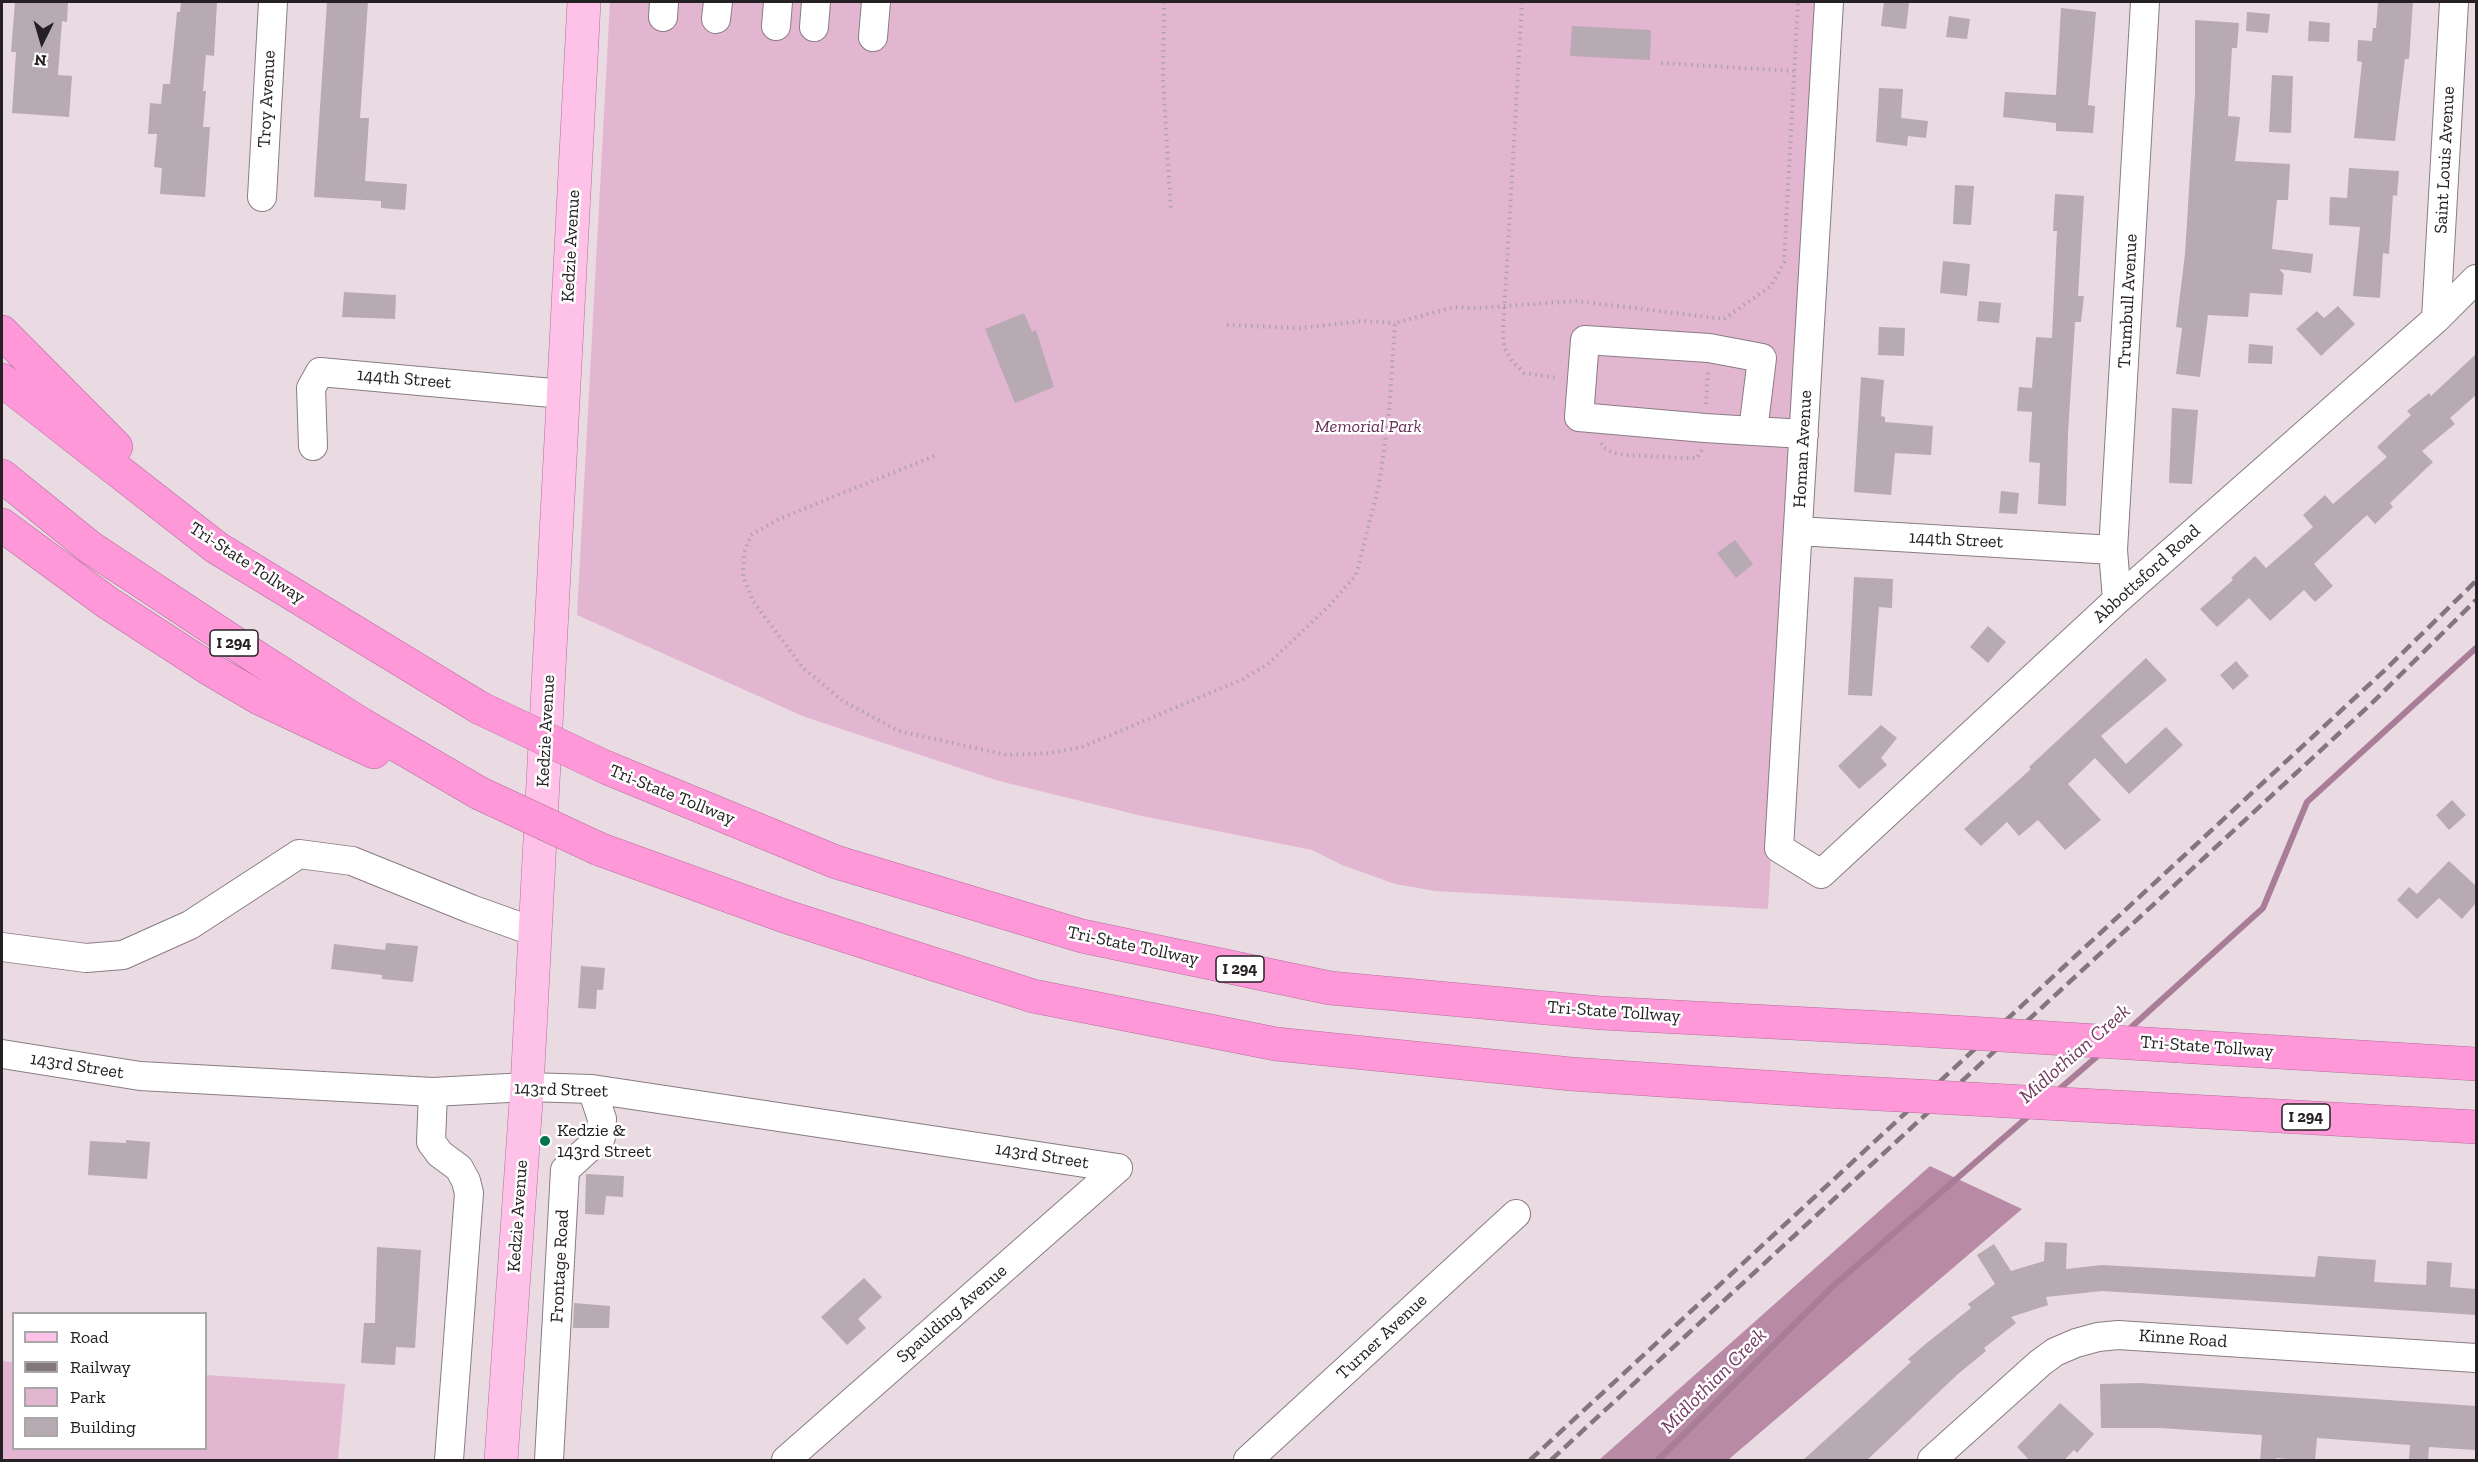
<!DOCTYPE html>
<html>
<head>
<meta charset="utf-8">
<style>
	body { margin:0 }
	#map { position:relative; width:2478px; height:1462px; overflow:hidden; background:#eadbe3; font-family:"Zilla Slab",serif }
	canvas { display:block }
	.frame { position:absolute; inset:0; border:3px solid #252023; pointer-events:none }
	.legend { position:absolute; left:12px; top:1312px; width:195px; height:138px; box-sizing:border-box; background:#fff; border:2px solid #a8a6a7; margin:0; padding:8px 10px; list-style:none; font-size:18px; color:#252023 }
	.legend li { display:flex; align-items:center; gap:12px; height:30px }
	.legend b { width:30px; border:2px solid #a8a6a7 }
	.north { position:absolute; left:12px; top:12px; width:60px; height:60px; -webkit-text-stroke:4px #fff; paint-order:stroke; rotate:185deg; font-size:16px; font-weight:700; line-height:24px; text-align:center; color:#252023 }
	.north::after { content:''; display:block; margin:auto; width:21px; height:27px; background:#252023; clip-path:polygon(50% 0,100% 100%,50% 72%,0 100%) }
</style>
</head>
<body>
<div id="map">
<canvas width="2478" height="1462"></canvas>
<div class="frame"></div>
<ul class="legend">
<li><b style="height:8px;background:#fec1e8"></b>Road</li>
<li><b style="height:8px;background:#81777c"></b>Railway</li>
<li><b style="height:16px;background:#e2b6d0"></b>Park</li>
<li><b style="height:16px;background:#b8aab2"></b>Building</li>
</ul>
<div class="north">N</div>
</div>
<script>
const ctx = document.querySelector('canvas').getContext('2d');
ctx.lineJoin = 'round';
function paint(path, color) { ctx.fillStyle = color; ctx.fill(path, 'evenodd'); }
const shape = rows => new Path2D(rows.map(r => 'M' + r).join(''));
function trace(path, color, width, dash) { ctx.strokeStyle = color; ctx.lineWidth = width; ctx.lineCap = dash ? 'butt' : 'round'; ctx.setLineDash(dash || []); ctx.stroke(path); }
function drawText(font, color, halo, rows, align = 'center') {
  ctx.font = font + ' "Zilla Slab",serif'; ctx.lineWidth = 5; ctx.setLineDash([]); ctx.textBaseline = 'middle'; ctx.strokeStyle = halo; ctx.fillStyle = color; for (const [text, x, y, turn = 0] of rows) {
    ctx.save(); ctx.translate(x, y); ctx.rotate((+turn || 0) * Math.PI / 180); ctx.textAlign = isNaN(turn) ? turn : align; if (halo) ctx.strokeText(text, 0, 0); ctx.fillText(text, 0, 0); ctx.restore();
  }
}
const green = shape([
	[610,2,1821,2,1768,909,1435,891,1395,884,1342,865,1312,850,1142,816,999,781,805,717,577,615],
	[2,1361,13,1362,14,1448,206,1448,206,1375,345,1384,338,1460,2,1460]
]);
const forest = shape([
	[1930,1166,2022,1209,1728,1460,1599,1460]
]);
const stream = shape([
	[2127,1031,2263,908,2307,802,2476,648],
	[2056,1092,2101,1053],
	[1658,1460,1832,1287,2031,1114]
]);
const building = shape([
	[15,2,68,2,67,22,62,21,58,75,72,76,69,117,12,113,16,52,11,52],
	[181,2,217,2,214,56,206,55,203,91,206,91,203,127,210,127,205,197,160,194,162,168,154,167,157,134,148,134,150,103,161,104,163,84,170,84,177,12,180,12],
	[327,2,368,2,360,118,369,118,365,181,407,184,405,210,381,208,381,201,314,197],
	[1884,2,1909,3,1906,29,1881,26],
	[2378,2,2413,2,2409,59,2405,59,2395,141,2354,138,2362,62,2357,61,2358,40,2372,41,2373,28,2376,28],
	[2061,8,2096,12,2088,105,2095,106,2093,133,2056,131,2056,123,2003,117,2005,92,2056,95],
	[2247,12,2270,14,2268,33,2246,31],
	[1949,16,1970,19,1967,39,1946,37],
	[2195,20,2239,23,2237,48,2232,48,2228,116,2240,117,2235,161,2290,164,2288,200,2277,200,2272,249,2313,254,2311,273,2279,269,2284,274,2282,295,2250,293,2248,317,2208,315,2200,377,2176,374,2182,328,2176,327,2185,254,2195,93],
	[2309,21,2330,23,2329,42,2308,41],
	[1572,26,1651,30,1650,60,1570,56],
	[2272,75,2293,76,2291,133,2269,132],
	[1879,88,1903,89,1901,118,1928,121,1926,138,1908,136,1907,146,1876,142],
	[2349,168,2399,171,2397,196,2393,195,2389,254,2383,253,2380,298,2353,296,2360,227,2329,225,2330,197,2347,198],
	[1955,185,1974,186,1971,225,1953,224],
	[2055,194,2084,196,2078,296,2084,296,2081,322,2075,322,2068,433,2066,506,2038,504,2040,463,2029,462,2032,412,2017,411,2019,387,2032,388,2036,337,2052,338,2057,231,2053,231],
	[1943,261,1970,264,1967,296,1940,293],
	[344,292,396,295,395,319,342,317],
	[1979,301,2001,303,1999,323,1977,321],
	[2338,306,2355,324,2321,356,2296,329,2317,311,2324,318],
	[1024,313,1032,332,1036,330,1054,387,1015,403,985,329],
	[1879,327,1905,328,1904,356,1878,355],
	[2249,344,2273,346,2272,364,2248,363],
	[2476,354,2476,395,2450,418,2455,424,2422,451,2433,462,2390,503,2393,507,2375,524,2367,515,2314,564,2333,586,2315,602,2304,590,2270,621,2249,598,2217,627,2200,609,2233,580,2231,578,2255,556,2266,568,2313,527,2303,515,2325,495,2333,504,2387,457,2377,447,2411,415,2407,411,2429,393,2431,396],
	[1861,377,1884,380,1881,416,1885,417,1885,422,1933,426,1931,455,1895,453,1891,495,1854,492],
	[2172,408,2198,410,2192,484,2169,483],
	[2001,491,2019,493,2017,514,1999,513],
	[1735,540,1753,564,1736,578,1717,553],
	[1854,577,1893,579,1892,608,1879,607,1872,696,1848,695],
	[1988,626,2006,642,1988,663,1970,647],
	[2146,658,2167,680,2101,736,2126,764,2166,727,2183,745,2129,794,2095,758,2068,784,2101,820,2065,850,2038,820,2019,836,2007,822,1981,846,1964,829,2031,769,2029,767],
	[2236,661,2249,676,2233,690,2220,675],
	[1881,725,1897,738,1881,758,1887,765,1859,789,1838,766],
	[2452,800,2466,815,2449,830,2436,815],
	[2449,861,2476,886,2476,903,2462,919,2439,898,2417,919,2397,900,2409,887,2417,894],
	[386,943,418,946,413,982,382,979,382,975,331,969,334,944,385,950],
	[581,966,605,968,603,990,597,990,596,1009,578,1008],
	[126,1140,150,1142,147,1179,88,1175,90,1141,126,1143],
	[586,1174,624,1176,623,1197,606,1196,604,1215,585,1214],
	[2045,1242,2067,1243,2066,1269,2102,1265,2315,1277,2318,1256,2376,1260,2374,1282,2426,1285,2427,1261,2452,1263,2450,1287,2476,1289,2476,1315,2102,1291,2046,1297,2048,1305,2011,1317,2016,1323,1984,1348,1986,1351,1958,1374,1866,1461,1802,1461,1911,1362,1908,1359,1928,1342,1971,1308,1968,1304,1995,1284,1977,1255,1994,1244,2011,1271,2044,1261],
	[377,1247,421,1250,415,1348,396,1347,395,1365,361,1363,364,1323,375,1323],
	[864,1278,882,1297,858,1319,866,1328,847,1345,821,1317],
	[574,1303,610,1306,609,1328,573,1328],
	[2140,1383,2476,1406,2476,1450,2429,1447,2428,1461,2409,1461,2410,1445,2317,1438,2315,1461,2276,1458,2276,1461,2260,1461,2262,1435,2160,1428,2101,1428,2100,1384],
	[2060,1403,2094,1434,2077,1453,2074,1450,2063,1461,2030,1461,2017,1447]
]);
const path = shape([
	[1164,2,1163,80,1171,211],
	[1522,2,1503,332,1504,347,1512,361,1524,373,1558,378],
	[1661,63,1794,71],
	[1724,319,1771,286,1784,262,1798,2],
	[1227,325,1300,328,1363,321,1395,323],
	[1706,404,1708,370],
	[1601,443,1603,447,1612,452,1624,455,1688,458,1697,458,1702,450],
	[934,456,779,519,751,535,744,553,743,576,753,601,803,668,843,701,899,731,1007,755,1051,753,1082,747,1243,679,1268,664,1328,607,1356,575,1379,485,1389,413,1395,323,1454,307,1477,308,1576,301,1724,319]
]);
const minor = shape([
	[1829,2,1779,848,1821,874,2117,600,2436,319,2476,279],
	[663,17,664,2],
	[716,19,718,2],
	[776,26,778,2],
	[814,27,816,2],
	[873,37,876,2],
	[262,197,273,2],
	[2436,319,2454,2],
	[1753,431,1762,358,1709,348,1585,340,1579,417,1705,428,1753,431,1804,434],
	[313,446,311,388,320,372,563,394],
	[1798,531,2113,550],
	[2117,600,2113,550,2145,2],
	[2,947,86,958,123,955,190,925,299,854,352,861,471,909,535,932],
	[2,1054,140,1076,433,1092,527,1087,592,1089,1118,1168],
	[433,1092,431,1142,440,1154,459,1168,466,1181,469,1193,449,1460],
	[549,1460,565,1170,601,1137,602,1119,592,1089],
	[786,1460,1118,1168],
	[1248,1460,1516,1214],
	[1932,1460,2040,1363,2055,1352,2076,1343,2098,1337,2118,1335,2476,1358]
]);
const major = shape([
	[501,1460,527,1087,584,2]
]);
const highway = shape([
	[2,332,116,447],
	[2,380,217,548,480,708],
	[2,476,91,548,259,659,361,724,479,793],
	[2,525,108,603,208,668,259,698,374,752],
	[605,767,836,862,1082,936,1330,988,1601,1013,1904,1029],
	[599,849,784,916,1033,996,1276,1044,1571,1074,1825,1091],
	[2179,1046,2476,1064],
	[2135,1108,2476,1127]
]);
const rail = shape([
	[1530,1460,2385,670,2476,581],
	[1551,1460,2371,704,2476,600]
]);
const highwayBridge = shape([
	[480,708,605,767],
	[479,793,599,849],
	[1904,1029,2179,1046],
	[1825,1091,2135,1108]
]);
const markers = [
	[545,1141,6,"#00744f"]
];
const shields = [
	[234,643,48],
	[1240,969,48],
	[2306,1117,48]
];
const shieldNames = [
	["I 294",234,643],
	["I 294",1240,969],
	["I 294",2306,1117]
];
const streetNames = [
	["Troy Avenue",267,99,-87],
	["Saint Louis Avenue",2445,160,-87],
	["Kedzie Avenue",571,246,-87],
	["Trumbull Avenue",2128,301,-87],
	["144th Street",404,379,5],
	["Homan Avenue",1803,449,-87],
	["144th Street",1956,540,3],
	["Tri-State Tollway",247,563,33],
	["Abbottsford Road",2147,574,-42],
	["Kedzie Avenue",546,731,-87],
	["Tri-State Tollway",672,795,22],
	["Tri-State Tollway",1133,946,12],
	["Tri-State Tollway",1614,1012,4],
	["Tri-State Tollway",2207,1047,4],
	["143rd Street",77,1066,9],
	["143rd Street",561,1090,2],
	["143rd Street",1042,1156,9],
	["Kedzie Avenue",518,1216,-86],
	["Frontage Road",560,1266,-87],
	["Spaulding Avenue",952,1314,-41],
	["Turner Avenue",1382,1337,-43],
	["Kinne Road",2183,1339,4]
];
const parkNames = [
	["Memorial Park",1368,427]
];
const poiNames = [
	["Kedzie &",557,1131],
	["143rd Street",557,1152]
];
const waterNames = [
	["Midlothian Creek",2075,1054,-41],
	["Midlothian Creek",1714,1381,-45]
];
paint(green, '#e2b6d0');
paint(forest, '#b88aa6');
trace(stream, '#a97c97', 6);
paint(building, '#b8aab2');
trace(minor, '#897c84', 30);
trace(major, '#b26e99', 34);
trace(highway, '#b26e99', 34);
trace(path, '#afa3a9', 4, [1.5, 4.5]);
trace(minor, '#fff', 28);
trace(major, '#fec1e8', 33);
trace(highway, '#fe98d8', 33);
trace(rail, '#81777c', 4.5, [12, 6]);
trace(highwayBridge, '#b26e99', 34, []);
trace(highwayBridge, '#fe98d8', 33);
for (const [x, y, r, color] of markers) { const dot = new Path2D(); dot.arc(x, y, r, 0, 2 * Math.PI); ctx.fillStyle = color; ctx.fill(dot); trace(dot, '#fff', 2); }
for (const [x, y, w] of shields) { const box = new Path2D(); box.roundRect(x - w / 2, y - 13, w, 26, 4.5); ctx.fillStyle = '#fff'; ctx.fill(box); trace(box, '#252023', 1.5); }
drawText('bold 16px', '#252023', null, shieldNames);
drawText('18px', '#252023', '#fff', streetNames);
drawText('italic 18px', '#672d53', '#fff', parkNames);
drawText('18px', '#252023', '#fff', poiNames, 'left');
drawText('italic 20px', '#73385e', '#fff', waterNames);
</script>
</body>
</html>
